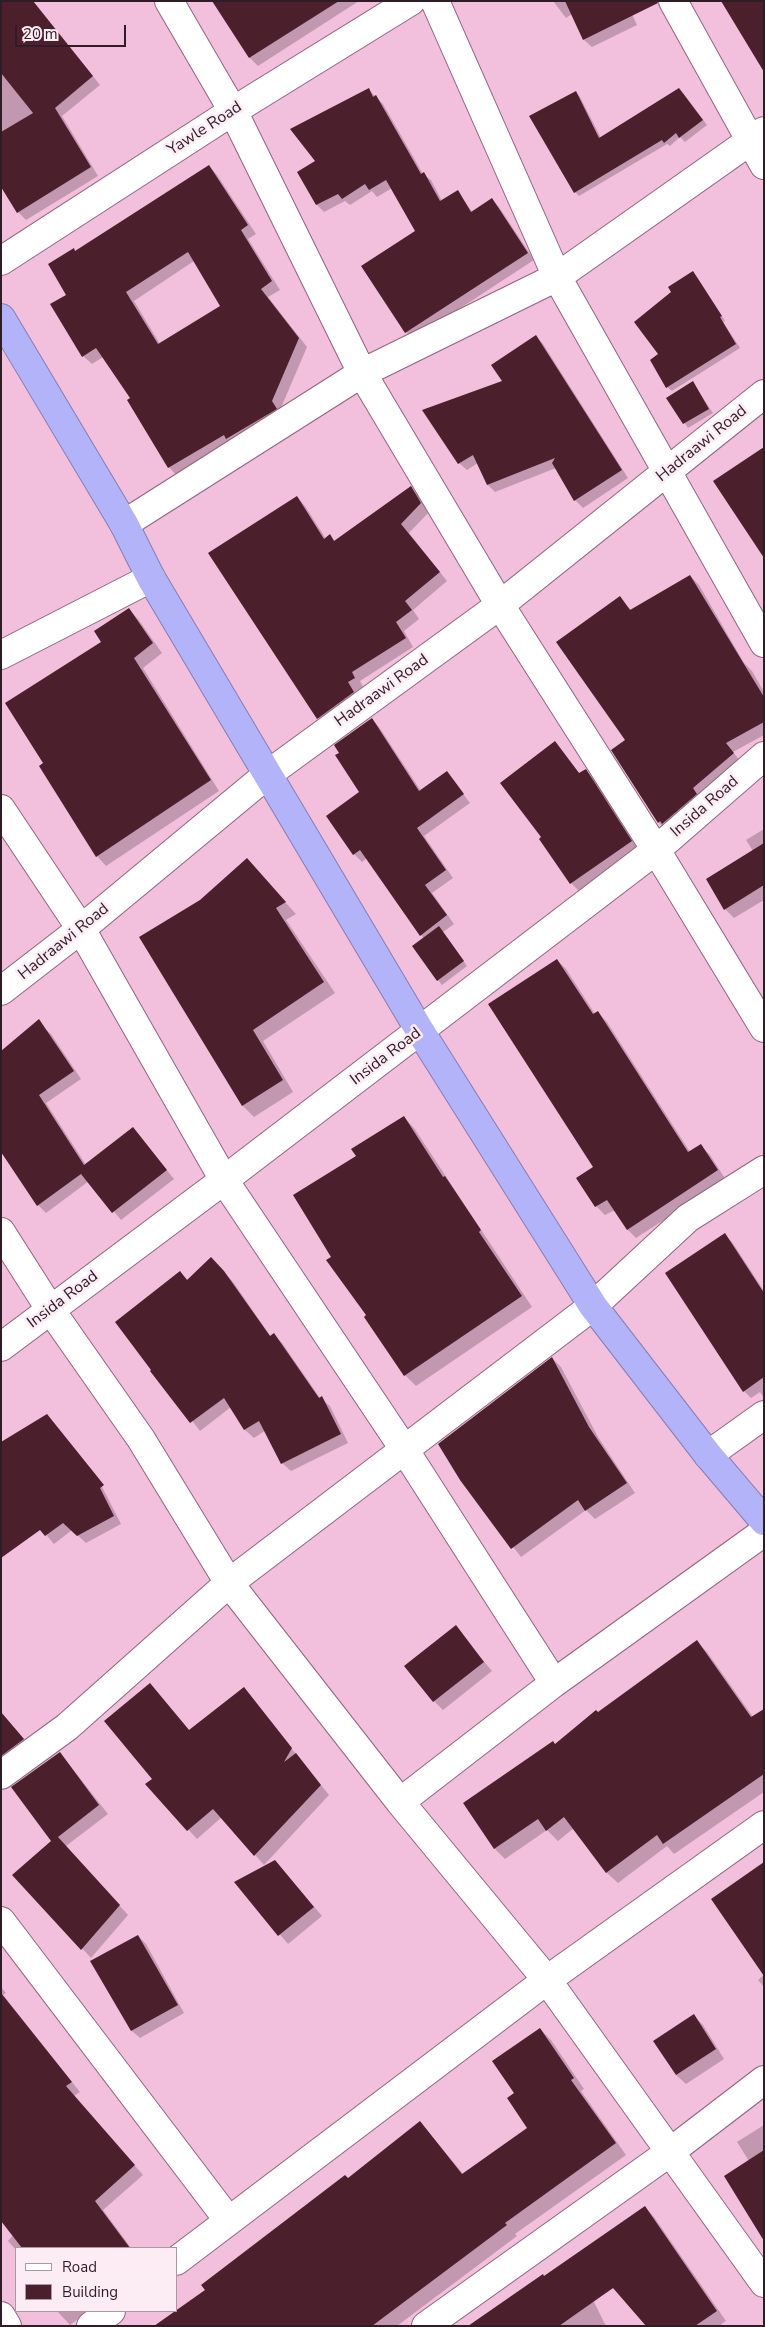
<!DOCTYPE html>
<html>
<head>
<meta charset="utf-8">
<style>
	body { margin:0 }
	#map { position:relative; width:765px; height:2327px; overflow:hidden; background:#f2bfdc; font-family:"Nunito Sans",sans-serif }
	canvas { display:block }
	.frame { position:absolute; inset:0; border:2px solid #2f1c27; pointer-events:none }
	.legend { position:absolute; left:15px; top:2247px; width:162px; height:65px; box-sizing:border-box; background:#fcecf4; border:1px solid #aa99a2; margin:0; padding:6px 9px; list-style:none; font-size:15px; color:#2f1c27 }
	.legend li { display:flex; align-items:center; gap:10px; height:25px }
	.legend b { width:25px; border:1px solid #aa99a2 }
	.scale { position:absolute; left:15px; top:25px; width:111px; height:22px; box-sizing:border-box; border:2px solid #2f1c27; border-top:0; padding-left:6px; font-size:15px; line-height:18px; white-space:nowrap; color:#2f1c27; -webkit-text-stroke:4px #fcecf4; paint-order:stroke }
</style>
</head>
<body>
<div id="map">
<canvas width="765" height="2327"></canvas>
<div class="frame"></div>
<ul class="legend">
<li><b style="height:6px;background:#fff"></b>Road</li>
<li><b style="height:14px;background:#4c1f2c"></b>Building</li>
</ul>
<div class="scale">20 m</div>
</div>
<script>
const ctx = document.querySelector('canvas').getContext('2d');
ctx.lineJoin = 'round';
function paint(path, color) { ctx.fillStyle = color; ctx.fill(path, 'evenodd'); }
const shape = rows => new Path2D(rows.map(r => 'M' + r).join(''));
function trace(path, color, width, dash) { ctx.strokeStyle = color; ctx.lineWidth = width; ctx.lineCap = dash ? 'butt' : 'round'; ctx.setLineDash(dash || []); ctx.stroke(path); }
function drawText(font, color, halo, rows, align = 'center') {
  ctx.font = font + ' "Nunito Sans",sans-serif'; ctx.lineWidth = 5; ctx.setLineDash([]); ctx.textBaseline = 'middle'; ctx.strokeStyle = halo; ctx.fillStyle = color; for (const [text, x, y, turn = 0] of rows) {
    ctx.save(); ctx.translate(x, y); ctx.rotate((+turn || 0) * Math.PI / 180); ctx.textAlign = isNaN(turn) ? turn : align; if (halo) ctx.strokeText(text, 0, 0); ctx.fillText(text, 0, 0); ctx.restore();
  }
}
const shadow = shape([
	[1,1,33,1,100,85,62,116,98,176,26,220,18,212,1,185],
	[214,1,359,1,258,66,250,58],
	[553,1,626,1,637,25,592,47,584,40,572,14,566,18],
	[369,90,383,104,423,174,431,180,442,201,458,192,473,213,492,200,499,207,534,260,413,339,406,332,417,232,392,188,377,197,372,191,350,205,345,201,324,212,317,205,299,173,317,162],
	[576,92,580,97,601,138,683,93,707,125,685,142,680,137,670,146,667,144,579,196,575,192],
	[209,166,217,175,256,234,248,239,280,290,268,297,307,347,280,410,177,476,169,467,132,399,103,357,92,364,83,356,67,295,76,252],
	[194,261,222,307,160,344,134,301],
	[697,277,725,321,723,322,740,348,672,391,667,387,660,355],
	[536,336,543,344,628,478,583,508,575,500,556,468,495,492,488,485,478,463,467,470,459,463,504,382],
	[693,383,713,413,688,428,668,398],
	[411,488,420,497,429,512,409,533,447,581,413,610,419,619,404,631,413,647,360,681,363,687,356,691,362,701,326,727,318,718,297,497,305,506,326,539,330,536,335,541],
	[690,576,699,585,744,663,752,671,764,692,764,735,733,752,741,762,667,831,659,823,613,751,627,740,620,598,632,611],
	[128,609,138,619,162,653,143,668,219,791,106,866,97,856,103,642],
	[372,719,379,727,421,791,447,773,470,803,424,836,453,878,432,893,454,924,443,932,467,966,442,985,438,980,424,939,367,858,362,862,354,854],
	[555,743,580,774,585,770,594,779,640,851,580,892,571,883,543,838],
	[764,829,764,900,734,918,725,909,707,880,753,851,746,840],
	[247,860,296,914,286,920,335,993,263,1041,293,1092,254,1117,243,1106,201,901],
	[557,960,566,969,595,1014,598,1013,607,1022,690,1152,701,1146,710,1155,726,1180,636,1238,627,1229,615,1210,605,1215,596,1206,595,1167],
	[43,1027,51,1034,81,1079,46,1103,86,1165,140,1137,174,1179,121,1220,89,1181,46,1213,38,1205,1,1148],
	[404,1117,414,1128,532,1307,416,1386,405,1375,366,1317,368,1316,332,1257,357,1157],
	[724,1235,732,1242,764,1291,764,1398,760,1392,751,1398,744,1391],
	[219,1267,233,1282,271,1337,274,1335,282,1343,320,1398,330,1406,348,1443,291,1471,282,1463,266,1430,254,1438,245,1430,231,1407,200,1431,117,1322,180,1273,188,1280],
	[552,1358,561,1367,598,1437,635,1493,595,1519,586,1510,521,1557,461,1480],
	[88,1467,96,1475,121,1524,86,1543,72,1530,54,1544,26,1511],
	[455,1627,492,1671,443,1710,434,1701],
	[697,1642,707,1652,753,1717,764,1710,764,1792,674,1854,667,1846,618,1883,607,1873,574,1828,558,1841,547,1830,505,1859,494,1848,555,1745],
	[150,1684,190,1731,243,1688,329,1795,264,1865,222,1817,197,1839,147,1784,153,1779],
	[1,1713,28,1744,1,1763],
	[60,1753,108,1814,66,1846,128,1915,91,1958,14,1875,52,1841],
	[275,1861,322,1916,288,1944,236,1883],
	[138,1936,146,1944,184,2013,140,2038,132,2031,91,1962],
	[764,1975,764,1987,758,1980],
	[1,1987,6,1993,3,1995,80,2092,74,2096,143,2175,103,2210,131,2248,16,2250,8,2241,13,2235,1,2053],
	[694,2016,703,2025,724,2059,686,2084,676,2075],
	[540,2029,551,2040,584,2089,581,2091,626,2155,515,2234,517,2236,397,2326,156,2326,207,2291,420,2122,464,2175,529,2128],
	[764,2125,764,2238,749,2161,737,2142],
	[645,2207,654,2217,726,2321,719,2326,649,2326,621,2284,593,2300,606,2326,471,2326],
	[57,2311,89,2311,70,2325]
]);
const building = shape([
	[1,1,33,1,93,76,55,108,91,167,17,213,1,187,1,132,33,113,1,73],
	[212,1,339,1,249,58],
	[565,1,657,1,658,3,583,40],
	[721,1,764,1,764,72],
	[369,88,373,97,376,95,421,174,424,172,440,201,458,190,471,212,492,198,528,253,405,333,361,266,415,231,386,180,369,190,365,184,342,199,338,194,316,205,297,172,315,161,290,129],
	[679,88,703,120,679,138,676,133,664,143,662,140,574,193,529,116,576,91,599,138],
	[209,165,248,225,241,230,272,281,261,289,299,338,272,401,277,409,226,439,224,435,168,468,127,400,130,398,96,348,82,357,50,304,66,295,48,264,74,248,75,251],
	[188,252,220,306,158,344,126,292],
	[693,271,722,316,720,317,736,344,666,388,650,360,658,354,634,322,671,292,668,287],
	[536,335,622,470,574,501,552,463,555,458,487,485,473,455,458,464,422,410,502,381,491,365],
	[693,381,709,409,683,424,666,398],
	[764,447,764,558,713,481],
	[411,486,421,503,401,524,440,572,405,601,412,610,396,622,406,638,352,672,355,678,348,682,354,692,317,719,208,553,297,496,324,539,330,534,334,541],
	[690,575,764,697,764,722,726,743,734,753,693,788,697,794,662,824,660,821,658,823,611,750,625,740,556,642,620,596,630,610],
	[129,608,153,643,134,658,211,780,96,857,39,766,43,763,5,703,101,642,94,631],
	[372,718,419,791,447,771,464,794,417,828,446,870,425,885,447,915,420,936,360,850,353,855,326,816,359,792,335,755,339,753,334,745],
	[555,741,579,773,586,769,632,841,570,884,539,839,541,837,500,783],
	[764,843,764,885,724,910,706,879],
	[247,858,286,902,276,908,324,982,253,1030,283,1080,242,1106,139,937,200,900],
	[439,926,464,961,437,981,412,946],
	[557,959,593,1014,598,1011,688,1152,701,1144,718,1170,627,1230,607,1200,595,1207,576,1178,593,1167,488,1004],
	[39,1019,74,1071,39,1095,84,1165,133,1127,167,1170,112,1213,81,1174,37,1206,1,1152,1,1051],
	[404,1116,443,1177,445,1176,481,1230,479,1232,522,1296,404,1376,364,1317,366,1315,326,1260,331,1257,293,1195,356,1156,351,1149],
	[725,1233,764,1293,764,1377,743,1392,665,1273],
	[211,1257,224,1271,270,1336,274,1333,319,1398,322,1396,341,1434,281,1464,259,1421,244,1430,224,1398,190,1423,150,1371,151,1370,115,1322,180,1271,187,1280],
	[552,1357,589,1427,627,1483,585,1511,578,1500,511,1549,460,1480,438,1444],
	[47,1414,104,1485,100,1488,114,1516,77,1536,63,1523,45,1536,40,1530,1,1558,1,1442],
	[456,1625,484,1662,433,1702,404,1666],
	[697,1640,751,1717,764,1709,764,1774,663,1844,657,1835,606,1873,564,1817,546,1831,538,1819,494,1849,463,1803,553,1741,555,1744,596,1710,598,1712],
	[150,1683,189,1730,244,1687,292,1748,284,1762,296,1753,321,1785,254,1856,213,1809,187,1831,145,1784,152,1779,104,1721],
	[1,1712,24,1739,1,1756],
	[60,1752,99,1805,58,1837,120,1905,81,1950,12,1875,51,1841,11,1787],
	[275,1860,314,1907,278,1936,234,1882],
	[764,1862,764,1976,711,1899],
	[138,1935,178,2005,131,2031,90,1961],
	[1,1993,72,2082,66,2086,135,2165,95,2201,130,2248,22,2248,1,2221],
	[694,2014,716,2049,676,2075,653,2041],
	[540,2028,574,2078,571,2080,616,2143,505,2223,507,2225,372,2326,154,2326,205,2290,201,2285,345,2175,348,2178,420,2121,462,2174,527,2128,507,2098,514,2093,492,2061],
	[764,2150,764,2241,724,2176],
	[645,2206,717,2311,695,2326,646,2326,613,2288,559,2326,468,2326,543,2274,544,2276]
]);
const minor = shape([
	[169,1,233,111,362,373,500,605,656,850,764,1028],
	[435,1,557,277,764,643],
	[673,1,764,165],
	[1,261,233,111,411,1],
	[124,524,362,373,557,277,764,131],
	[1,655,151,578],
	[1,809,81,929,224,1180,404,1449,554,1683],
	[1,991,81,929,268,774,500,605,764,394],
	[1,1232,50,1309,141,1439,229,1583,400,1802,547,1980,764,2283],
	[1,1347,224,1180,656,850,764,756],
	[708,1455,764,1415],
	[1,1775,67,1727,229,1583,593,1306,688,1218,764,1170],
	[400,1802,554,1683,764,1532],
	[1,1921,229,2221],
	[176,2261,547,1980,764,1825],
	[1,2316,7,2326],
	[91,2326,111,2311],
	[426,2326,670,2152,764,2080]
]);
const highway = shape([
	[1,318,124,524,151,578,420,1031,593,1306,708,1455,764,1521]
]);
const streetNames = [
	["Yawle Road",205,129,-33],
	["Hadraawi Road",702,444,-39],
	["Hadraawi Road",382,691,-36],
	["Insida Road",705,807,-41],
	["Hadraawi Road",64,942,-39],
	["Insida Road",386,1057,-37],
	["Insida Road",63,1300,-37]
];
paint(shadow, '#0003');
paint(building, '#4c1f2c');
trace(minor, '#91647e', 30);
trace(highway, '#857eb0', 30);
trace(minor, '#fff', 28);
trace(highway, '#b3b3f9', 28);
drawText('16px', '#2f1c27', '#fcecf4', streetNames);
</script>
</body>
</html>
